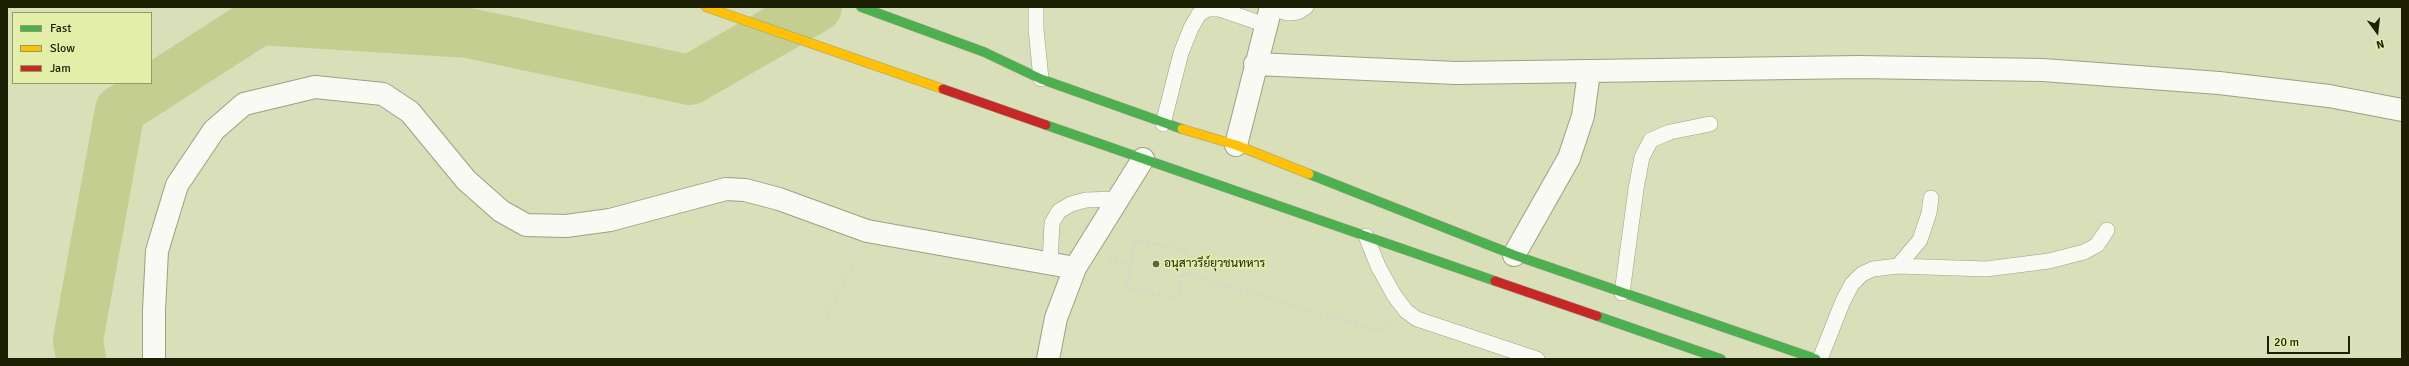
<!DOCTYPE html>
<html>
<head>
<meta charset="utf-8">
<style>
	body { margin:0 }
	#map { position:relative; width:2409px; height:366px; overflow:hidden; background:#d8dfb9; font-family:Signika,sans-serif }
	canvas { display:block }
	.frame { position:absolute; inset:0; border:8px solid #1c1f04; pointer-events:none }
	.legend { position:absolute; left:12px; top:12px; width:140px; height:72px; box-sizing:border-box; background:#e3efa9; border:1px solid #939c67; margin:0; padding:5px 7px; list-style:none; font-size:12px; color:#1c1f04 }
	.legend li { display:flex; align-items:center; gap:8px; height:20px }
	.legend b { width:20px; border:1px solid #939c67 }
	.north { position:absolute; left:2357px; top:12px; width:40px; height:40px; -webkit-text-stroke:3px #e3efa9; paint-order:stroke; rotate:165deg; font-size:11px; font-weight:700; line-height:16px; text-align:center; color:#1c1f04 }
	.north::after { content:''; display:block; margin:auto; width:14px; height:18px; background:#1c1f04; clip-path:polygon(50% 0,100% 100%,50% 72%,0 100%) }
	.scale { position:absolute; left:2267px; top:336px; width:83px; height:18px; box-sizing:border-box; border:2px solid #1c1f04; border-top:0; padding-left:5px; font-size:12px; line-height:14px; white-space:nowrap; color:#1c1f04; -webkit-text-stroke:3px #e3efa9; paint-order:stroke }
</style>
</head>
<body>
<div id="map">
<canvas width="2409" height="366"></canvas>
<div class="frame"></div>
<ul class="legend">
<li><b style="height:5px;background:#4caf50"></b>Fast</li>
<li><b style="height:5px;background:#ffc107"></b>Slow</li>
<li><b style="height:5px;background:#c62828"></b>Jam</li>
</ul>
<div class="north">N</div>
<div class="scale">20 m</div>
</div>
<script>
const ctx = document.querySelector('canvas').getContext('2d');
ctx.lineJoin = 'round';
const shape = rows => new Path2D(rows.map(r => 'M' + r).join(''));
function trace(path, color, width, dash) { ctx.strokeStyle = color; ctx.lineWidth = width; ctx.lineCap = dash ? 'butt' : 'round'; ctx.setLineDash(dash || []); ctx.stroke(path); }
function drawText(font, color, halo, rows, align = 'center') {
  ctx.font = font + ' Signika,Sarabun,sans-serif'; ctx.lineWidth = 3.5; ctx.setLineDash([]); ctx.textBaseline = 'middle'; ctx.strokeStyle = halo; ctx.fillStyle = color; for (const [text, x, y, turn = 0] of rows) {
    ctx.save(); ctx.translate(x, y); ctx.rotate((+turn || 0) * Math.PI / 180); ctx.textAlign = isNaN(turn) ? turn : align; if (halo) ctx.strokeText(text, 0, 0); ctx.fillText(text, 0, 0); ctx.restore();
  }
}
const river = shape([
	[81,359,78,340,120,110,260,20,468,33,690,80,817,7]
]);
const path = shape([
	[1135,240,1187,250,1178,298,1126,288,1135,240],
	[1109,260,1130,265],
	[1182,272,1381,332,1388,322],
	[826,319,859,254]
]);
const lane = shape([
	[1036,7,1036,29,1041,79],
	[1271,8,1288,13,1298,12,1306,7],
	[1163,124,1181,53,1191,28,1199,14,1208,9,1219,9,1266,25],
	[1366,236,1378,266,1394,295,1406,311,1417,319,1537,359],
	[1050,264,1052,223,1059,211,1071,204,1086,200,1117,199],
	[1898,266,1920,240,1929,213,1931,198],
	[1622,293,1636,189,1642,157,1651,140,1670,132,1710,124],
	[1820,359,1843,301,1852,284,1862,274,1873,269,1898,266,1986,269,2049,261,2084,252,2097,245,2107,230]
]);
const street = shape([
	[1255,64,1456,73,1859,67,2043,70,2219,83,2329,96,2402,110],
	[1236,145,1271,7],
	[1514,255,1569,158,1583,116,1589,72],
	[154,359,154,310,157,251,177,185,214,130,244,104,315,87,383,94,410,112,466,180,501,211,526,225,566,226,610,220,726,189,745,190,779,199,867,231,1075,268],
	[1048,359,1056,318,1075,268,1143,159]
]);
const fast = shape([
	[861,7,984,52,1041,79,1182,129],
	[1046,125,1495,281],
	[1309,174,1514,255,1816,359],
	[1597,316,1721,359]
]);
const slow = shape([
	[706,7,943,89],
	[1182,129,1236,145,1309,174]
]);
const jam = shape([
	[943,89,1046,125],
	[1495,281,1597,316]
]);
const markers = [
	[1156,264,4,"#5e6243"]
];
const poiNames = [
	["อนุสาวรีย์ยุวชนทหาร",1164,264]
];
trace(river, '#c4ce91', 50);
trace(lane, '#9ca183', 16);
trace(street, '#9ca183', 24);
trace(fast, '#9ca183', 10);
trace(slow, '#9ca183', 10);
trace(jam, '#9ca183', 10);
trace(path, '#d5d7cb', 2.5, [3, 3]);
trace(lane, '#f9faf4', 15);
trace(street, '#f9faf4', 22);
trace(fast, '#4caf50', 9);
trace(slow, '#ffc107', 9);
trace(jam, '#c62828', 9);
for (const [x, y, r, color] of markers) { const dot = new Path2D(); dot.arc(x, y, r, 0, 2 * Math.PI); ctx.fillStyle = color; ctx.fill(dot); trace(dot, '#e3efa9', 1.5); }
drawText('12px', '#1c1f04', '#e3efa9', poiNames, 'left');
</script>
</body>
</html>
